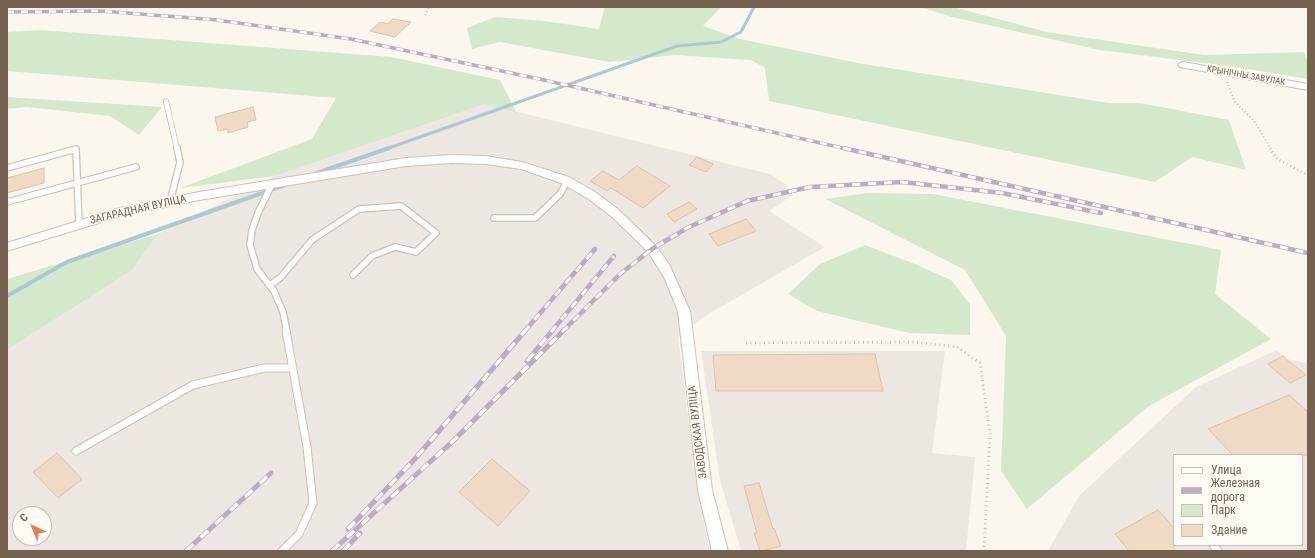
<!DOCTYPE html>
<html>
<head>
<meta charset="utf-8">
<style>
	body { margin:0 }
	#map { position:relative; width:1315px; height:558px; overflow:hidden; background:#fbf7ed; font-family:"Roboto Condensed",sans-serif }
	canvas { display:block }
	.frame { position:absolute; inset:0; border:8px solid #766150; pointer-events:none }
	.legend { position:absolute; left:1173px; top:454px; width:130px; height:92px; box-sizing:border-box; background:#fefbf3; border:1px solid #c8bdb2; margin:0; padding:5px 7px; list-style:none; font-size:12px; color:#766150 }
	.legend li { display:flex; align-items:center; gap:8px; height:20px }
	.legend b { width:20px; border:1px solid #c8bdb2 }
	.north { position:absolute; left:12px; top:506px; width:40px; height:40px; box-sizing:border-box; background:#fefbf3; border:1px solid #c8bdb2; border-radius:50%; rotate:316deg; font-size:11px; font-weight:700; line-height:16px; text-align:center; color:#766150 }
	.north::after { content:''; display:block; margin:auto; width:14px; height:18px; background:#da845d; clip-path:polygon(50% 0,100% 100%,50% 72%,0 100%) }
</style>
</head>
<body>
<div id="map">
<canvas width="1315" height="558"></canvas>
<div class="frame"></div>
<ul class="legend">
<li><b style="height:5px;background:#fff"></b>Улица</li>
<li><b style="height:5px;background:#bcaac6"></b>Железная дорога</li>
<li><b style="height:11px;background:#d4e9cb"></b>Парк</li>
<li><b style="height:11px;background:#efdac6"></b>Здание</li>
</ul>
<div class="north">С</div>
</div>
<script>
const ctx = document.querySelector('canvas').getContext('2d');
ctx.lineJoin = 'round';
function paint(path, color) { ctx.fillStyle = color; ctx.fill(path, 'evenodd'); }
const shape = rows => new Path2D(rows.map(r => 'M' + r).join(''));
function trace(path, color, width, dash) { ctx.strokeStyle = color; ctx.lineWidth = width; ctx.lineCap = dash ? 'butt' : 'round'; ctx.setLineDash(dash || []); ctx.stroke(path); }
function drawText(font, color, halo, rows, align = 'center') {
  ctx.font = font + ' "Roboto Condensed",sans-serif'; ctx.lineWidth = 3; ctx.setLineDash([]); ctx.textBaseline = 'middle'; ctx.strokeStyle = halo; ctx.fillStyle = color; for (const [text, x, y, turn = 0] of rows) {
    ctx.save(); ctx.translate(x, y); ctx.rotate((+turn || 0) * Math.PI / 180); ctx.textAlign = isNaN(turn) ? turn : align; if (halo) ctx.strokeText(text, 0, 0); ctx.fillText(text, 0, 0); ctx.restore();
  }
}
const industrial = shape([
	[485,104,770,174,784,183,792,196,769,211,825,247,705,316,678,337,698,493,710,551,7,551,7,350,131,271,158,234,275,176],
	[20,514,44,514,44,538,20,538],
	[1277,350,1286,359,1308,363,1308,551,1048,551,1079,496,1196,387],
	[1174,455,1302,455,1302,545,1174,545],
	[701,351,945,351,932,453,975,457,966,551,741,551,720,480]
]);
const green = shape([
	[605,7,721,7,703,26,740,39,858,63,1109,103,1140,103,1229,120,1246,170,1192,157,1155,182,769,101,765,68,751,60,675,55,609,62,500,42,472,49,467,28,495,17,544,21,599,29],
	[920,7,953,7,1047,32,1204,55,1304,52,1308,63,1308,79,1236,67,1100,50,952,17],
	[40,30,391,57,500,80,517,113,485,104,275,176,180,188,312,139,336,98,7,71,7,32],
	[7,97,162,107,139,135,110,116,27,107,7,109],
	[866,193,933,194,1221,250,1215,294,1271,339,1149,406,1027,509,1001,471,1006,336,965,270,825,199],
	[158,234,131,271,7,350,7,279],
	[865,245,910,262,951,280,970,304,970,335,909,333,817,311,788,294,820,264]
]);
const streamFar1 = shape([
	[386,149,677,46,721,42,741,32,754,7]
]);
const stream = shape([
	[317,173,389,148],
	[7,296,67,262,285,185]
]);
const building = shape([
	[393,19,411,22,395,37,370,31,380,22,387,24,393,19],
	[253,107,256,120,247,122,248,127,228,133,228,129,218,131,215,117,253,107],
	[697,157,713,164,706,172,689,165,697,157],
	[637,166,670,186,643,208,611,188,607,191,590,181,603,171,619,180,637,166],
	[44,168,44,183,7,193,7,178,44,168],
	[689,202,697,209,674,222,667,214,689,202],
	[746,219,756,231,718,246,709,234,746,219],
	[875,354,883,391,716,391,713,355,875,354],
	[1283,356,1286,359,1306,375,1290,383,1268,364,1283,356],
	[1289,395,1308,412,1308,455,1233,455,1208,429,1289,395],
	[57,453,82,479,58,498,33,472,57,453],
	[492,459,530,491,498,526,459,492,492,459],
	[759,483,773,529,774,528,781,546,762,551,760,551,754,533,757,533,744,486,759,483],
	[1158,510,1174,528,1174,551,1129,551,1115,534,1158,510]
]);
const pathFar2 = shape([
	[425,15,429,7],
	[1227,82,1235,102,1254,121,1271,149]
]);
const pathFar1 = shape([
	[1270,148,1277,159,1308,175]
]);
const path = shape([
	[746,343,914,342,957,347,980,363,990,434,984,551]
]);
const laneFar2 = shape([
	[166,101,177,149]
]);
const laneFar1 = shape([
	[7,168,76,149,79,224],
	[272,184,258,213,252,230,250,245,257,269,274,291,283,312,287,332],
	[7,202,136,167],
	[170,202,180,162,177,148],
	[494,218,535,218,560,194,567,181],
	[270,285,281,277,312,240,359,209,401,206,436,233,416,252,395,247,372,256,353,275]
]);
const lane = shape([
	[76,451,193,385,264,368,293,368],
	[1213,545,1218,551],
	[282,551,299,534,313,503,307,447,286,331]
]);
const street = shape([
	[1183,62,1308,84,1308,90,1180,67,1178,65,1180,63,1183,62],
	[451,155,486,156,522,162,569,177,595,192,619,210,656,246,669,264,690,311,712,490,728,551,712,551,698,490,678,311,664,277,648,252,611,216,587,198,561,183,521,169,486,164,451,163,406,166,199,200,121,216,7,251,7,243,120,208,199,192,406,158,451,155]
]);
const railFar2 = shape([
	[7,12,101,11,217,20,351,39,544,80,847,149]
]);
const railFar1 = shape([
	[843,148,1308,253],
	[524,332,595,249],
	[551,332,614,256],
	[562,332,619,275,652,249,687,228,747,201,810,187,902,182,1002,193,1101,213]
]);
const rail = shape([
	[527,361,552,331],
	[348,529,414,460,525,331],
	[186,551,271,473],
	[332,551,452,442,563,331],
	[343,551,360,533]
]);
const farStreetnames = [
	["КРЫНІЧНЫ ЗАВУЛАК",1246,76,10]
];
const streetNames = [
	["ЗАГАРАДНАЯ ВУЛІЦА",138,210,-13],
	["ЗАВОДСКАЯ ВУЛІЦА",698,432,-97]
];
paint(industrial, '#ece7e1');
paint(green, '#d4e9cb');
trace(streamFar1, '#a9cad5', 3);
trace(stream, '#a9cad5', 4);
paint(building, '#efdac6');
trace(building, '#e0c2a8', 1);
trace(laneFar2, '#cdc0b2', 6);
trace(laneFar1, '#cdc0b2', 8);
trace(lane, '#cdc0b2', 9);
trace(street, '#cdc0b2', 2);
trace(pathFar2, '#d4bea9', 2, [1, 2.5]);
trace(pathFar1, '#d4bea9', 2.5, [1, 3]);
trace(path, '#d4bea9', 3, [1, 3.5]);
trace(laneFar2, '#fff', 4.5);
trace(laneFar1, '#fff', 5.5);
trace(lane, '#fff', 7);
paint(street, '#fff');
trace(railFar2, '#bcaac6', 3.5);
trace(railFar1, '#bcaac6', 4.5);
trace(rail, '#bcaac6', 5);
trace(railFar2, '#fefbf3', 2.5, [7]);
trace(railFar1, '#fefbf3', 3, [8]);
trace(rail, '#fefbf3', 3.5, [10]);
drawText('9px', '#766150', '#fefbf3', farStreetnames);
drawText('11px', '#766150', '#fefbf3', streetNames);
</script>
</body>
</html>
